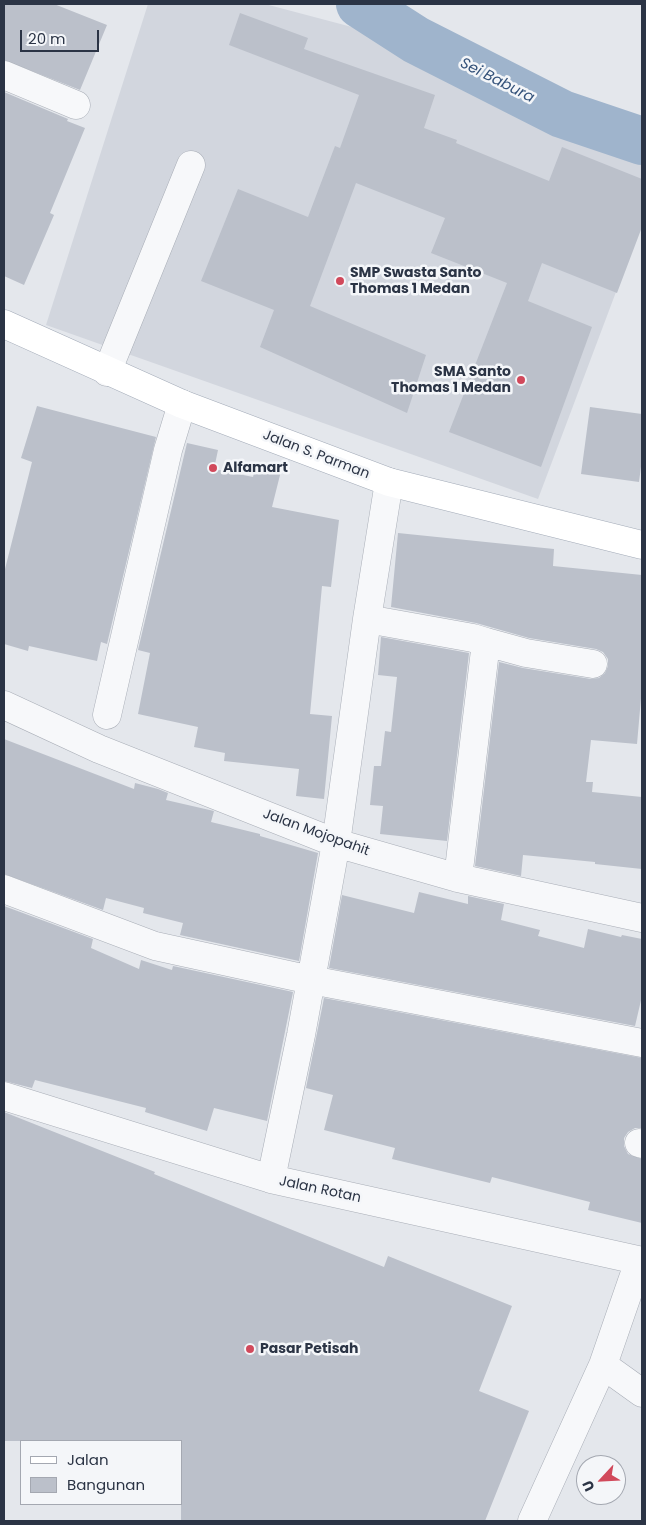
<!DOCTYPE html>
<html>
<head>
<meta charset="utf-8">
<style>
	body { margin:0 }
	#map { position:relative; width:646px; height:1525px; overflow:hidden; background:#e4e7ec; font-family:Poppins,sans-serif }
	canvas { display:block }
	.frame { position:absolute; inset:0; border:5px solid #2b3445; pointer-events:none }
	.legend { position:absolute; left:20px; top:1440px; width:162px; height:65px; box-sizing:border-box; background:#f4f6f9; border:1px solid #a4a8b1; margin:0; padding:6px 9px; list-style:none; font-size:15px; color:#2b3445 }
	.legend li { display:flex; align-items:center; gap:10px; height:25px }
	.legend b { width:25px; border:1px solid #a4a8b1 }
	.north { position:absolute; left:576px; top:1455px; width:50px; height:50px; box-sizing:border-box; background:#f4f6f9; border:1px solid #a4a8b1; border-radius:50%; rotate:245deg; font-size:14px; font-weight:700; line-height:20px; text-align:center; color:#2b3445 }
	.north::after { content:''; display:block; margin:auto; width:18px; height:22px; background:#d1495b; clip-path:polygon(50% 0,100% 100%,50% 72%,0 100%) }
	.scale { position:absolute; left:20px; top:30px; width:79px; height:22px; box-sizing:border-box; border:2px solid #2b3445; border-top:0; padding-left:6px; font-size:15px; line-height:18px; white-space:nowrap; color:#2b3445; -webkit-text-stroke:4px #f4f6f9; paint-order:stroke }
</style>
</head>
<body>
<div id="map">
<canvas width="646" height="1525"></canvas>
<div class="frame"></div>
<ul class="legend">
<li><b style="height:6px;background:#fff"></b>Jalan</li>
<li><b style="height:14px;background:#bbc0ca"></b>Bangunan</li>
</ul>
<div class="north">U</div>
<div class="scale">20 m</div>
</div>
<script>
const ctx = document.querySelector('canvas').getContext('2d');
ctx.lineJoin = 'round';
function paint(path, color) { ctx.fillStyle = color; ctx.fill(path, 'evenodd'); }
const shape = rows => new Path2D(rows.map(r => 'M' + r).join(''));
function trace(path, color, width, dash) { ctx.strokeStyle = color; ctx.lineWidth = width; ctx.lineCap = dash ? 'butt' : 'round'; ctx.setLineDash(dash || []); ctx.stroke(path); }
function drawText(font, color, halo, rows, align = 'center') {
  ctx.font = font + ' Poppins,sans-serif'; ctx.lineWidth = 5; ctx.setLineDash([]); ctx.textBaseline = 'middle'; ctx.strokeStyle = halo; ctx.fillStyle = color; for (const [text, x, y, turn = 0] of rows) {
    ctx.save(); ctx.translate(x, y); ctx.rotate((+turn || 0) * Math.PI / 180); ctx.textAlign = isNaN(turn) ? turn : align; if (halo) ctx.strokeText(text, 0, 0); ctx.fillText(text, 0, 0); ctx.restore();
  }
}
const built = shape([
	[148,4,265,4,367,31,470,86,642,163,642,223,538,499,46,325]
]);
const river = shape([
	[360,4,416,40,562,114,642,141]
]);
const building = shape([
	[4,4,54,4,107,25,80,90,4,60],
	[240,13,308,38,304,49,435,95,424,128,457,140,456,143,549,181,562,147,642,179,642,227,617,293,542,263,528,301,592,327,541,467,449,432,507,283,431,253,445,218,356,183,310,306,426,355,407,413,260,347,274,310,201,281,238,189,308,217,335,146,340,148,359,95,229,45],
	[4,92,68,119,67,121,85,128,50,213,54,215,24,285,4,276],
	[37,406,156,437,107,644,101,642,97,661,29,646,28,651,4,644,4,573,32,462,21,458],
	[590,407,642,414,642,459,639,482,581,474],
	[187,443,218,450,214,469,253,477,256,465,281,471,272,507,339,520,331,587,322,586,310,714,332,716,324,799,296,796,299,769,224,761,225,753,194,747,198,727,138,714,150,653,138,650],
	[398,533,554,549,553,566,642,575,642,687,637,744,591,740,586,782,593,782,592,792,642,797,642,869,595,864,595,862,523,855,521,876,475,866,499,662,523,668,591,679,599,678,605,673,608,666,608,659,603,652,596,649,529,638,476,623,391,607],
	[381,637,469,653,447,841,380,834,383,806,370,805,374,766,381,766,385,731,391,732,397,677,378,675],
	[4,739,134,789,135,783,158,789,168,793,166,800,214,811,211,822,260,834,260,836,318,853,299,961,180,935,183,923,143,913,144,908,106,898,103,910,4,874],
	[419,892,468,904,468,896,504,904,501,920,540,930,538,936,584,948,588,929,621,937,622,935,642,939,642,996,635,1026,329,968,342,895,414,913],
	[4,906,93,939,91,948,139,969,141,960,172,970,173,966,293,992,267,1121,214,1108,207,1131,145,1112,146,1108,35,1080,32,1088,4,1081],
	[324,998,642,1058,642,1128,635,1128,628,1132,624,1138,624,1146,628,1154,642,1159,642,1223,588,1210,590,1202,492,1177,490,1183,392,1159,395,1148,324,1130,333,1095,306,1088],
	[4,1112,155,1172,154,1174,384,1267,388,1256,512,1306,479,1391,529,1411,485,1521,181,1521,181,1441,4,1441]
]);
const minor = shape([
	[4,75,76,105],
	[107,372,191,165],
	[367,619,473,638,486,642,458,878],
	[486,642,526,653,593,664],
	[4,705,99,749,336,843,458,878,642,918],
	[107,715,168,450,182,404],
	[4,889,155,946,311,980,642,1043],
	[4,1096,271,1179,642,1261],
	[639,1143,642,1144],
	[271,1179,301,1035,336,843,367,619,389,482],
	[603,1365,642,1393],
	[532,1521,603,1365,639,1261]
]);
const major = shape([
	[4,324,182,404,389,482,642,545]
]);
const markers = [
	[340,281,5,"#d1495b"],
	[521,380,5,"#d1495b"],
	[213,468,5,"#d1495b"],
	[250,1349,5,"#d1495b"]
];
const poiNames = [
	["SMP Swasta Santo",350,273],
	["Thomas 1 Medan",350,289],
	["SMA Santo",511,372,"right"],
	["Thomas 1 Medan",511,388,"right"],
	["Alfamart",223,468],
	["Pasar Petisah",260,1349]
];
const streetNames = [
	["Jalan S. Parman",316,455,21],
	["Jalan Mojopahit",316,833,20],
	["Jalan Rotan",320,1190,12]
];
const waterNames = [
	["Sei Babura",497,81,27]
];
paint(built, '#d2d6de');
trace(river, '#9fb4cc', 48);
paint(building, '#bbc0ca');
trace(minor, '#a9aeb7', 29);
trace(major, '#a3abb8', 29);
trace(minor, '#f7f8fa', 28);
trace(major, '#fff', 28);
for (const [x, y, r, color] of markers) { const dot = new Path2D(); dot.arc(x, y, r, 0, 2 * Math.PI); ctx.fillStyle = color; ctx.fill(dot); trace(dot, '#f4f6f9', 2); }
drawText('bold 14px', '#2b3445', '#f4f6f9', poiNames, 'left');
drawText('14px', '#2b3445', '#f4f6f9', streetNames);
drawText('italic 15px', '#34527a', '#f4f6f9', waterNames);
</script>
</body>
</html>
